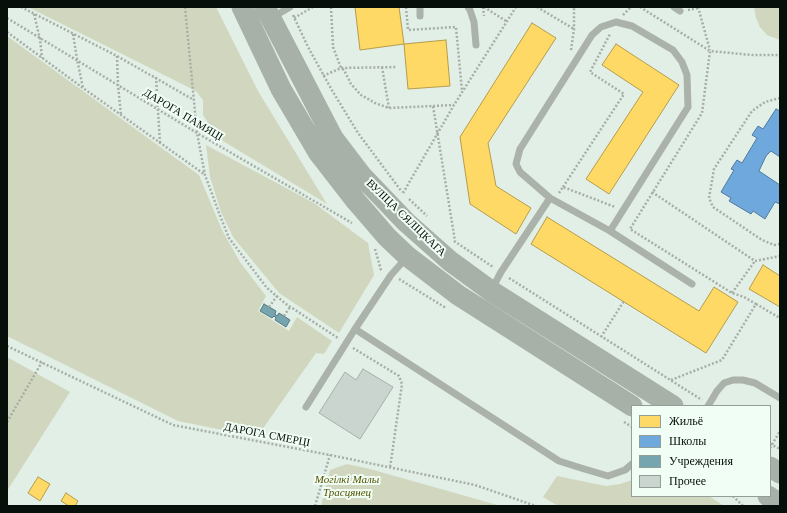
<!DOCTYPE html>
<html>
<head>
<meta charset="utf-8">
<style>
	body { margin:0 }
	#map { position:relative; width:787px; height:513px; overflow:hidden; background:#e2efe7; font-family:"Libre Baskerville",serif }
	canvas { display:block }
	.frame { position:absolute; inset:0; border:8px solid #070f0a; pointer-events:none }
	.legend { position:absolute; left:631px; top:405px; width:140px; height:92px; box-sizing:border-box; background:#f1fef6; border:1px solid #939e98; margin:0; padding:5px 7px; list-style:none; font-size:12px; color:#070f0a }
	.legend li { display:flex; align-items:center; gap:8px; height:20px }
	.legend b { width:20px; border:1px solid #939e98 }
</style>
</head>
<body>
<div id="map">
<canvas width="787" height="513"></canvas>
<div class="frame"></div>
<ul class="legend">
<li><b style="height:11px;background:#ffd966"></b>Жильё</li>
<li><b style="height:11px;background:#6fa8dc"></b>Школы</li>
<li><b style="height:11px;background:#76a5af"></b>Учреждения</li>
<li><b style="height:11px;background:#cad5d0"></b>Прочее</li>
</ul>
</div>
<script>
const ctx = document.querySelector('canvas').getContext('2d');
ctx.lineJoin = 'round';
function paint(path, color) { ctx.fillStyle = color; ctx.fill(path, 'evenodd'); }
const shape = rows => new Path2D(rows.map(r => 'M' + r).join(''));
function trace(path, color, width, dash) { ctx.strokeStyle = color; ctx.lineWidth = width; ctx.lineCap = dash ? 'butt' : 'round'; ctx.setLineDash(dash || []); ctx.stroke(path); }
function drawText(font, color, halo, rows, align = 'center') {
  ctx.font = font + ' "Libre Baskerville",serif'; ctx.lineWidth = 4; ctx.setLineDash([]); ctx.textBaseline = 'middle'; ctx.strokeStyle = halo; ctx.fillStyle = color; for (const [text, x, y, turn = 0] of rows) {
    ctx.save(); ctx.translate(x, y); ctx.rotate((+turn || 0) * Math.PI / 180); ctx.textAlign = isNaN(turn) ? turn : align; if (halo) ctx.strokeText(text, 0, 0); ctx.fillText(text, 0, 0); ctx.restore();
  }
}
const green = shape([
	[28,7,216,7,258,91,327,204,218,138,203,115,203,100,196,91],
	[754,7,780,7,780,40,767,35,760,27,756,18],
	[7,36,199,175,222,230,240,262,266,296,258,311,289,331,297,317,332,341,324,354,316,353,257,437,178,421,7,336],
	[206,145,314,203,368,243,374,275,339,333,279,293,233,237,221,212,210,177],
	[7,357,70,392,7,491],
	[347,464,370,469,501,506,321,506,330,470],
	[557,476,606,486,620,484,632,480,632,496,709,496,724,506,558,506,543,497]
]);
const homes = shape([
	[355,7,399,7,404,44,360,50,355,7],
	[532,23,556,38,488,143,496,186,531,208,516,234,470,204,460,137,532,23],
	[446,40,450,86,408,89,404,44,446,40],
	[616,44,679,85,609,194,586,179,643,92,602,65,616,44],
	[547,217,699,311,714,287,738,302,706,353,531,244,547,217],
	[763,265,780,276,780,307,749,289,763,265],
	[38,477,50,484,40,501,28,493,38,477],
	[66,493,78,501,75,506,69,506,61,501,66,493]
]);
const schools = shape([
	[776,109,780,111,780,157,771,151,766,156,759,171,780,185,780,204,775,202,765,219,753,211,751,214,729,201,731,198,721,192,734,170,731,169,737,160,742,163,757,138,752,135,758,126,763,129,776,109]
]);
const public = shape([
	[264,304,276,311,275,314,277,316,279,313,290,320,286,327,275,320,276,318,274,316,272,318,260,311,264,304]
]);
const building = shape([
	[363,369,393,387,360,439,319,413,345,372,356,380,363,369]
]);
const path = shape([
	[21,7,117,56,194,100],
	[185,7,197,133,205,175,219,213,229,238,267,288,286,304,338,338],
	[331,7,333,47,341,68,344,70,351,84,361,95,375,103,389,108,433,106,455,241],
	[406,7,408,30,456,27,462,91],
	[483,7,484,16],
	[484,7,506,21],
	[537,7,574,29],
	[640,7,710,51],
	[698,7,710,50],
	[688,10,699,8],
	[34,14,40,39,42,58],
	[293,15,308,47,333,92,358,133,402,192],
	[623,15,631,7],
	[7,18,197,133,352,223],
	[294,18,313,7],
	[7,32,83,88,204,174],
	[73,34,77,59,83,88],
	[571,50,574,29,574,7],
	[117,56,118,85,121,115],
	[382,67,389,108],
	[323,76,341,68,397,67],
	[156,77,160,143],
	[780,98,765,102,752,111,714,169,709,198,713,207,762,240,774,245,780,244],
	[433,106,454,105],
	[563,187,624,94,590,72,610,34],
	[652,192,755,261,780,256],
	[403,193,454,105,516,7],
	[559,193,563,187,615,207],
	[409,199,427,216],
	[454,241,493,267],
	[375,249,381,270,382,271],
	[509,278,702,400],
	[399,279,446,308],
	[732,293,755,261],
	[756,304,780,318],
	[269,307,277,296],
	[284,316,290,307],
	[601,337,624,301],
	[7,346,173,425,330,455,475,485,536,506],
	[353,348,399,376,402,384,390,468],
	[671,380,722,360,756,304,744,297,732,293,630,229,702,113,710,51,752,55,780,55],
	[7,422,42,362],
	[624,422,632,427],
	[770,444,780,449],
	[770,448,780,431],
	[733,496,743,506],
	[315,506,330,455]
]);
const lane = shape([
	[420,7,420,16],
	[468,7,470,10,474,22,476,45],
	[674,7,680,11],
	[273,17,290,7],
	[610,231,688,107,687,75,682,62,673,50,632,26,616,22,601,27,592,35,520,149,516,164,520,172,550,198,610,231,692,284],
	[407,257,391,275,355,329,559,461,581,468,608,476,625,470,632,464],
	[492,289,501,272,550,198],
	[708,406,717,391,724,383,733,380,743,380,755,383,780,398],
	[306,407,355,329]
]);
const secondary = shape([
	[242,7,281,89,318,152,356,201,387,237,407,256,458,295,632,406],
	[265,7,333,138,362,176,406,222,450,261,491,291,673,406],
	[770,467,780,473],
	[768,496,780,504]
]);
const streetNames = [
	["ДАРОГА ПАМЯЦІ",183,115,31],
	["ВУЛІЦА СЯЛІЦКАГА",406,218,44],
	["ДАРОГА СМЕРЦІ",267,435,11]
];
const parkNames = [
	["Могілкі Малы",347,480],
	["Трасцянец",347,493]
];
paint(green, '#d1d7be');
paint(homes, '#ffd966');
trace(homes, '#b59c4a', 1);
paint(schools, '#6fa8dc');
trace(schools, '#507a9d', 1);
paint(public, '#76a5af');
trace(public, '#55787e', 1);
paint(building, '#cad5d0');
trace(building, '#a4afaa', 1);
trace(path, '#a6aea6', 2.5, [2, 2]);
trace(lane, '#abb2aa', 7);
trace(secondary, '#a8b1a7', 21);
drawText('11px', '#070f0a', '#f1fef6', streetNames);
drawText('italic 11px', '#545200', '#f1fef6', parkNames);
</script>
</body>
</html>
